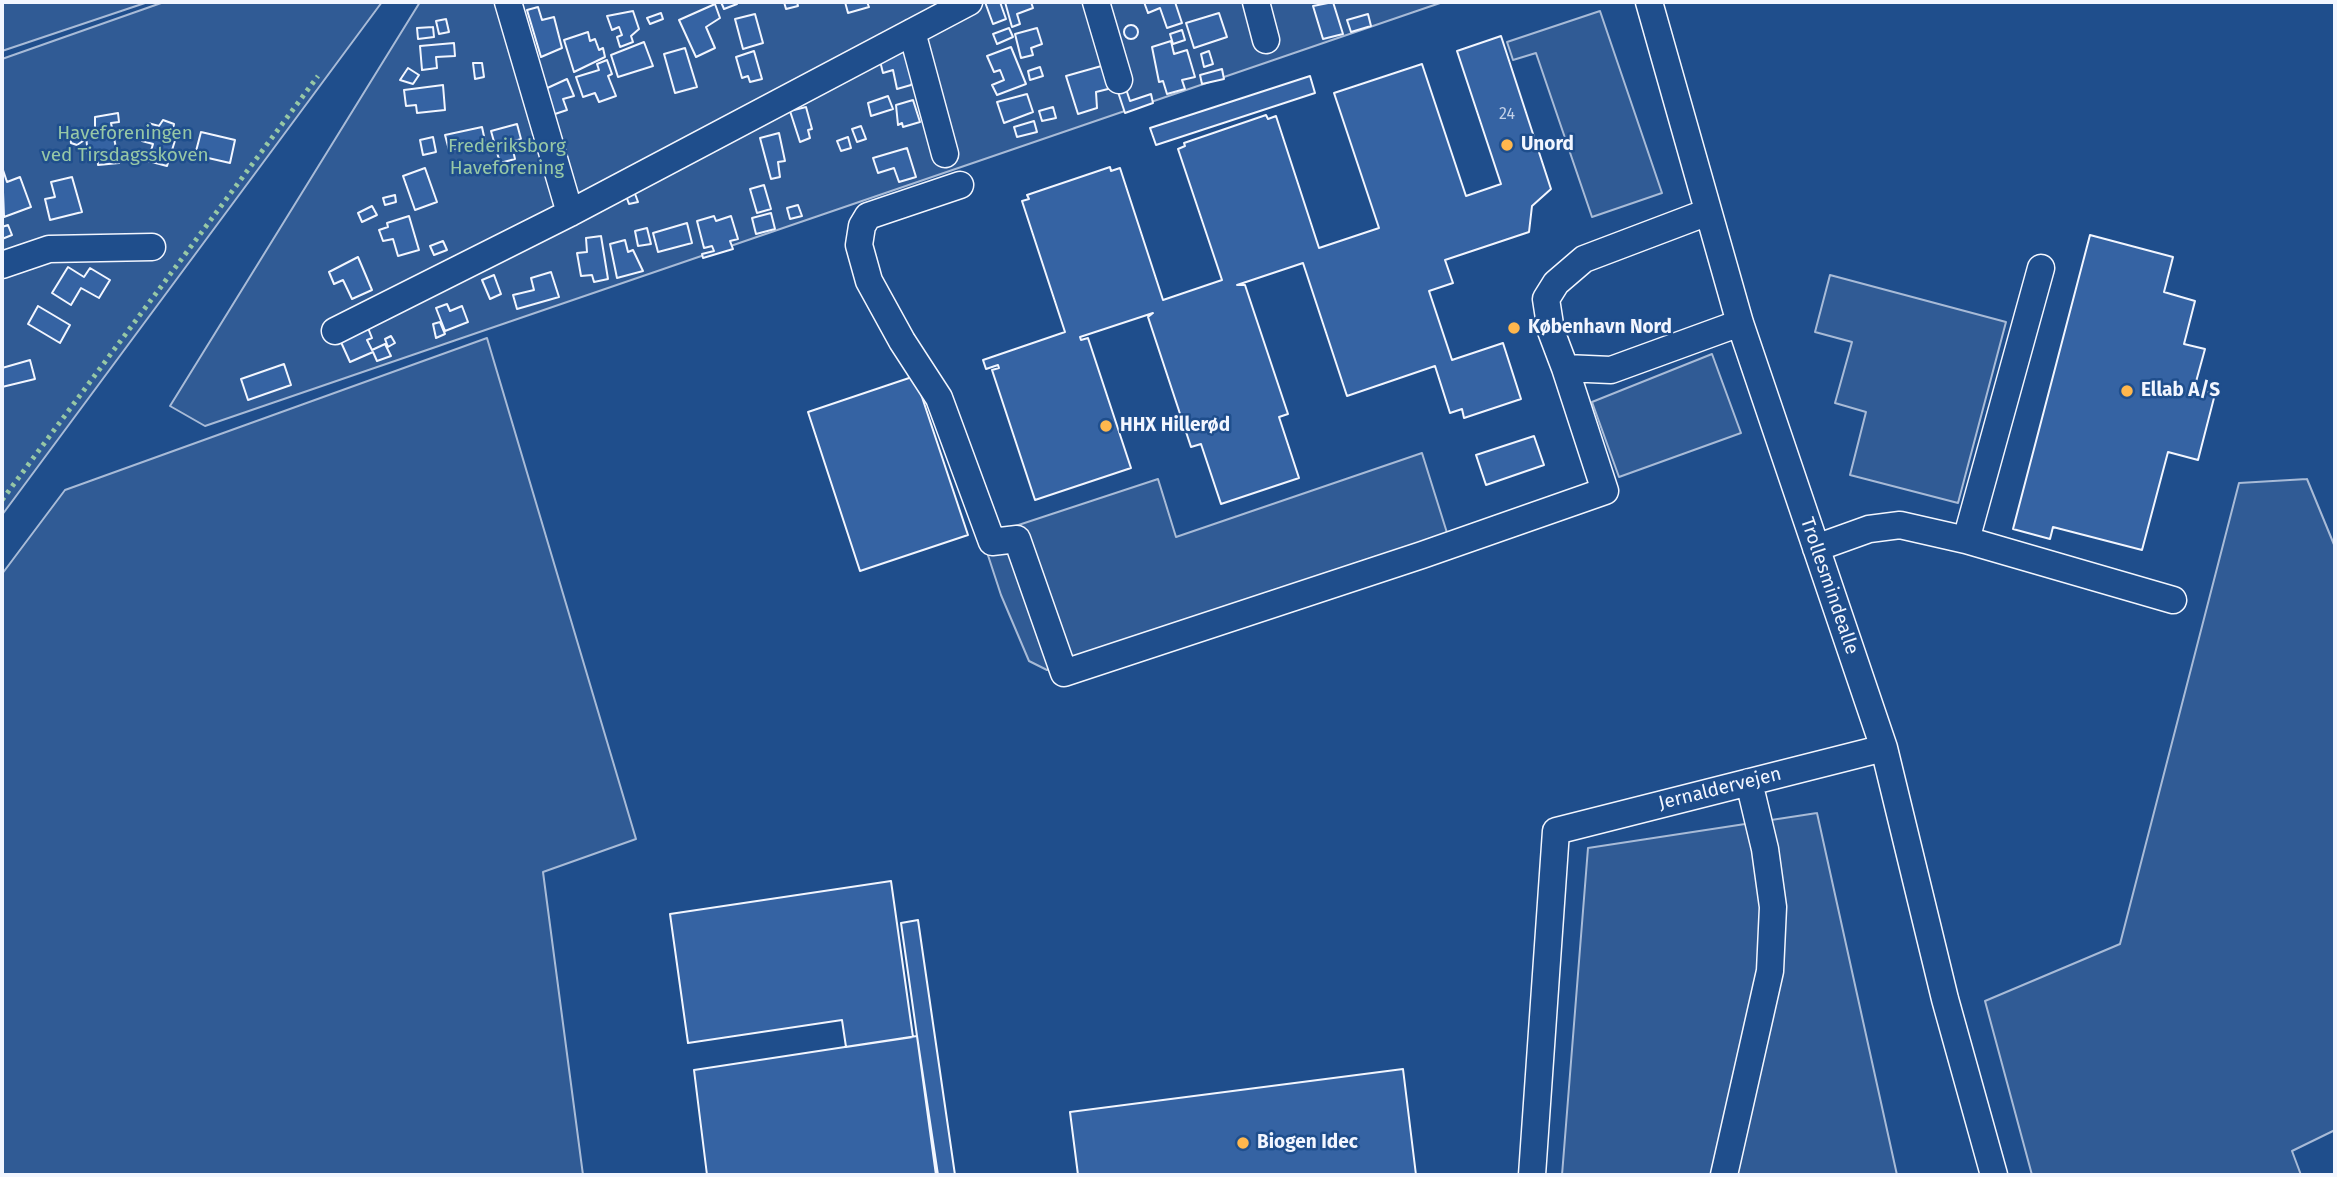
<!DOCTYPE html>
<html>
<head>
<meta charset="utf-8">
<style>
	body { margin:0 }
	#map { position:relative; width:2337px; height:1177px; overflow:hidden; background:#1f4e8c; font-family:"Fira Sans",sans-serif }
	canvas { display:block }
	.frame { position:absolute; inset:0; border:4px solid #f2f6ff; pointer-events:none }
</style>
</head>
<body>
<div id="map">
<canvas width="2337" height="1177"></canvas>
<div class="frame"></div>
</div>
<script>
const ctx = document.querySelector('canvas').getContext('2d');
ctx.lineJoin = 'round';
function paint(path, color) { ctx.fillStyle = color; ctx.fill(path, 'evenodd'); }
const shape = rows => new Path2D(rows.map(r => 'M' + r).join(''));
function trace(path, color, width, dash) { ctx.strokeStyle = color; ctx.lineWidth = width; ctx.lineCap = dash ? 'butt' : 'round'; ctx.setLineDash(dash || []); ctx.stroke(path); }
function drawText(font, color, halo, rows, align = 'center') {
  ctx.font = font + ' "Fira Sans",sans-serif'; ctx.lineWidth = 5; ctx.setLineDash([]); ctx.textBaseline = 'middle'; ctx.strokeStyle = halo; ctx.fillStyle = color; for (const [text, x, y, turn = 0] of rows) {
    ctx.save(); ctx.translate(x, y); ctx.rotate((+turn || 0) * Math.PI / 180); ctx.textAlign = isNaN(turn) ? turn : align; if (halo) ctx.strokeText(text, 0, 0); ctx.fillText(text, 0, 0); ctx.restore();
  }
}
const built = shape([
	[2,2,148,2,2,51,2,2],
	[164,2,382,2,2,515,2,59,164,2],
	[420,2,1443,2,205,426,170,406,420,2],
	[1600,11,1662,193,1592,217,1536,53,1513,60,1507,42,1600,11],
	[1830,275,2006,322,1958,503,1850,475,1866,412,1835,403,1852,342,1815,332,1830,275],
	[487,338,636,839,543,872,583,1175,2,1175,2,574,65,490,487,338],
	[1712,354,1741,433,1619,477,1592,402,1712,354],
	[1422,453,1448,536,1047,670,1029,661,1001,595,982,537,1158,479,1176,537,1422,453],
	[2307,479,2335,547,2335,1130,2292,1151,2301,1175,2032,1175,1985,1001,2120,944,2239,483,2307,479],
	[1817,813,1897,1175,1562,1175,1588,848,1817,813]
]);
const building = shape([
	[721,2,736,2,737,4,724,9,721,2],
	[784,2,797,2,798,6,786,9,784,2],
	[845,2,867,2,869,7,848,13,845,2],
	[985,2,1000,2,1006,19,993,24,985,2],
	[1005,2,1031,2,1033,8,1017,14,1020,24,1012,27,1005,2],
	[1144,2,1175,2,1182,23,1167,28,1160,8,1148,13,1144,2],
	[1333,2,1343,34,1323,39,1313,6,1333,2],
	[715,4,720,18,706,27,715,48,696,57,679,20,715,4],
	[538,7,542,20,554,17,562,48,541,57,527,10,538,7],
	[633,11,639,29,631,36,633,42,620,47,617,37,622,35,619,27,612,30,607,16,633,11],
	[661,13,663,19,650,24,647,18,661,13],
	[1219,13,1227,37,1194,48,1186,23,1219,13],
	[755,14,763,43,743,49,735,19,755,14],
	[1368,14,1371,26,1351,32,1347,20,1368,14],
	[446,19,449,32,439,34,436,21,446,19],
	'1124 32a7 7 0 1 1 14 0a7 7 0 1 1-14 0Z',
	[433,27,434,37,418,39,417,28,433,27],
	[1009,28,1013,37,997,44,993,34,1009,28],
	[1037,28,1042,44,1031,48,1033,55,1021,58,1015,34,1037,28],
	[1182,30,1185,40,1173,44,1170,34,1182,30],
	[588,32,590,41,595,39,599,50,603,48,605,57,574,72,564,40,588,32],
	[1501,36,1551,189,1532,206,1529,232,1445,260,1453,283,1429,291,1452,360,1503,343,1521,399,1464,418,1462,409,1450,413,1435,366,1347,396,1303,263,1237,285,1245,285,1288,414,1279,417,1299,478,1221,504,1201,444,1191,447,1148,317,1153,313,1080,337,1081,340,1088,338,1131,468,1035,500,992,370,999,368,998,365,986,369,983,360,1065,332,1022,201,1029,199,1027,195,1110,167,1111,171,1120,168,1163,300,1222,280,1178,149,1185,146,1184,143,1266,115,1268,119,1276,116,1319,248,1379,228,1334,93,1422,64,1466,196,1501,184,1457,51,1501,36],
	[1171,41,1174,54,1187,50,1195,77,1182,80,1185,89,1167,94,1163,81,1159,82,1152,47,1171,41],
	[644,42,653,66,618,77,611,55,644,42],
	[454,43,455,56,436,57,437,68,422,70,420,46,454,43],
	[909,45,913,80,911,85,897,89,893,70,883,73,880,61,909,45],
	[1011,47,1026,84,997,95,992,85,1004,80,1000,70,994,72,987,56,1011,47],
	[685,48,697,87,675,93,664,54,685,48],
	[754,51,762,79,750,82,748,76,742,78,736,57,754,51],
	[1209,51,1213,64,1204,67,1201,54,1209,51],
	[607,60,612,74,608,76,616,96,599,102,595,93,583,97,576,77,599,70,597,64,607,60],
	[473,63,482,63,484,77,475,79,473,63],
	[1105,65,1112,88,1096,92,1097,108,1078,114,1066,76,1105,65],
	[1040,67,1043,76,1030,80,1028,71,1040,67],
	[408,68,419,75,413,84,400,80,408,68],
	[1222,69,1224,79,1202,84,1200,75,1222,69],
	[1310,76,1315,93,1156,145,1150,128,1310,76],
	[567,79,574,96,563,99,567,110,552,115,543,90,567,79],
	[443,85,445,110,417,113,416,105,406,106,404,90,443,85],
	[1126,89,1130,101,1151,94,1153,103,1125,113,1118,92,1126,89],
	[1027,94,1033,112,1004,123,997,102,1027,94],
	[888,96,893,109,871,116,868,103,888,96],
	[913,100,920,122,903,127,902,123,898,125,896,105,913,100],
	[806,107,812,129,808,130,810,138,800,142,790,111,806,107],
	[1053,107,1056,118,1042,121,1039,111,1053,107],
	[118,113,119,122,111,123,119,163,98,165,97,154,88,155,86,136,95,135,95,117,118,113],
	[163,120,174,124,173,129,178,131,167,166,148,161,153,144,142,141,148,123,159,126,163,120],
	[1034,121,1037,132,1017,137,1014,127,1034,121],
	[517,124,521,139,511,142,515,159,500,163,491,131,517,124],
	[861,126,866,139,857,142,852,129,861,126],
	[482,127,485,141,449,150,445,135,482,127],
	[75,132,82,134,83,141,77,145,71,143,70,136,75,132],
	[201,132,235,140,230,163,195,155,201,132],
	[779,133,785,161,778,162,780,177,771,179,760,138,779,133],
	[433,137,436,152,423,155,420,140,433,137],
	[848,137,851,148,841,151,837,141,848,137],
	[907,148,916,177,899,182,894,168,878,173,873,158,907,148],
	[2,167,7,182,20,177,31,207,4,217,2,167],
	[425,168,437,202,415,210,403,176,425,168],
	[72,177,82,212,50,220,45,199,55,197,51,182,72,177],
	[764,185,771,209,757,213,750,189,764,185],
	[634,191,638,202,629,204,625,193,634,191],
	[395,195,396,202,385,205,383,198,395,195],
	[798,205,802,216,790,219,787,208,798,205],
	[372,206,377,215,362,222,358,213,372,206],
	[771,213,775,229,756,234,752,218,771,213],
	[409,216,419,250,398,256,393,239,383,241,379,230,388,227,387,223,409,216],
	[714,216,716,221,731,216,738,239,730,241,733,249,703,258,702,254,714,251,712,246,704,248,697,221,714,216],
	[687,223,692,243,658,252,653,233,687,223],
	[8,225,12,235,2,239,2,227,8,225],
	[647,228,651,244,638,246,635,231,647,228],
	[2090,235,2173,257,2164,292,2195,301,2184,344,2205,349,2194,389,2215,394,2198,460,2168,452,2142,550,2053,527,2050,539,2013,529,2090,235],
	[601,236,608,279,594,282,592,275,581,276,577,253,587,252,586,238,601,236],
	[625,240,628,252,633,250,643,271,617,278,610,244,625,240],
	[443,241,447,250,434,255,430,246,443,241],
	[358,257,372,290,352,299,343,280,334,284,329,272,358,257],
	[68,267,84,277,90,268,110,280,99,298,81,288,71,305,52,293,68,267],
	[551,272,559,297,517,309,513,295,534,290,531,278,551,272],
	[494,275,501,294,490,299,482,280,494,275],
	[447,304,450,311,462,306,468,322,445,331,436,308,447,304],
	[38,306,70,325,60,343,28,324,38,306],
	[440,322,445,334,436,338,433,324,440,322],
	[368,328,372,338,367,340,372,350,385,344,391,356,377,361,373,352,350,362,340,340,368,328],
	[391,336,395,343,388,347,385,339,391,336],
	[30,360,35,379,2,387,2,368,30,360],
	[284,364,291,385,248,400,241,379,284,364],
	[915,376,968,535,860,571,808,412,915,376],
	[1534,436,1544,465,1486,485,1476,455,1534,436],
	[891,881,913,1037,846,1047,842,1020,688,1043,670,914,891,881],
	[918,920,955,1175,938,1175,917,1036,901,923,918,920],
	[917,1036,936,1175,707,1175,694,1070,917,1036],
	[1403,1069,1416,1175,1078,1175,1070,1112,1403,1069]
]);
const minor = shape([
	[508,2,570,213],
	[1096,2,1119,80],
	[1256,2,1266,40],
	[1649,2,1740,323,1884,748,1945,999,1994,1175],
	[912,32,945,154],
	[960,185,868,216,862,226,859,245,869,281,902,341,939,398,992,542,1017,539,1064,673,1422,555,1605,491,1565,368],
	[1708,212,1584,259,1556,283,1546,299,1551,331,1565,368,1611,370,1740,323],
	[2,265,49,249,152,247],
	[335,331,570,213,969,2],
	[1966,540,2041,268],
	[1816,548,1869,529,1900,525,1966,540,2173,600],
	[1532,1175,1556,831,1884,748],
	[1724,1175,1770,971,1773,907,1765,849,1749,782]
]);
const hedge = shape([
	[2,500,318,76]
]);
const markers = [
	[1507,145,7,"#ffb74d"],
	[1514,328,7,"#ffb74d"],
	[2127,391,7,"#ffb74d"],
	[1106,426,7,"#ffb74d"],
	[1243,1143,7,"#ffb74d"]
];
const numberNames = [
	["24",1507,115]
];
const parkNames = [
	["Haveforeningen",125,134],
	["ved Tirsdagsskoven",125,156],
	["Frederiksborg",507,147],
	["Haveforening",507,169]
];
const poiNames = [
	["Unord",1521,145],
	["København Nord",1528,328],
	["Ellab A/S",2141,391],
	["HHX Hillerød",1120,426],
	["Biogen Idec",1257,1143]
];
const streetNames = [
	["Trollesmindealle",1829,586,71],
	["Jernaldervejen",1720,789,-14]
];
paint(built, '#305b95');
trace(built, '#a8bbd7', 2);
paint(building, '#3563a3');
trace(building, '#f2f6ff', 2);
trace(minor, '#f2f6ff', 29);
trace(minor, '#1f4e8c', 26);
trace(hedge, '#97c8a6', 5, [3.5, 5]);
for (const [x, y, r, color] of markers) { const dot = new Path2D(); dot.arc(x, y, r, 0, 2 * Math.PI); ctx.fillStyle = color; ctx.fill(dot); trace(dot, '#1f4e8c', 2.5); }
drawText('16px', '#c3d1e8', null, numberNames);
drawText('19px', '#97c8a6', '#1f4e8c', parkNames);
drawText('bold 19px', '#f2f6ff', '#1f4e8c', poiNames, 'left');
drawText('19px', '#f2f6ff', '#1f4e8c', streetNames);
</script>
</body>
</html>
